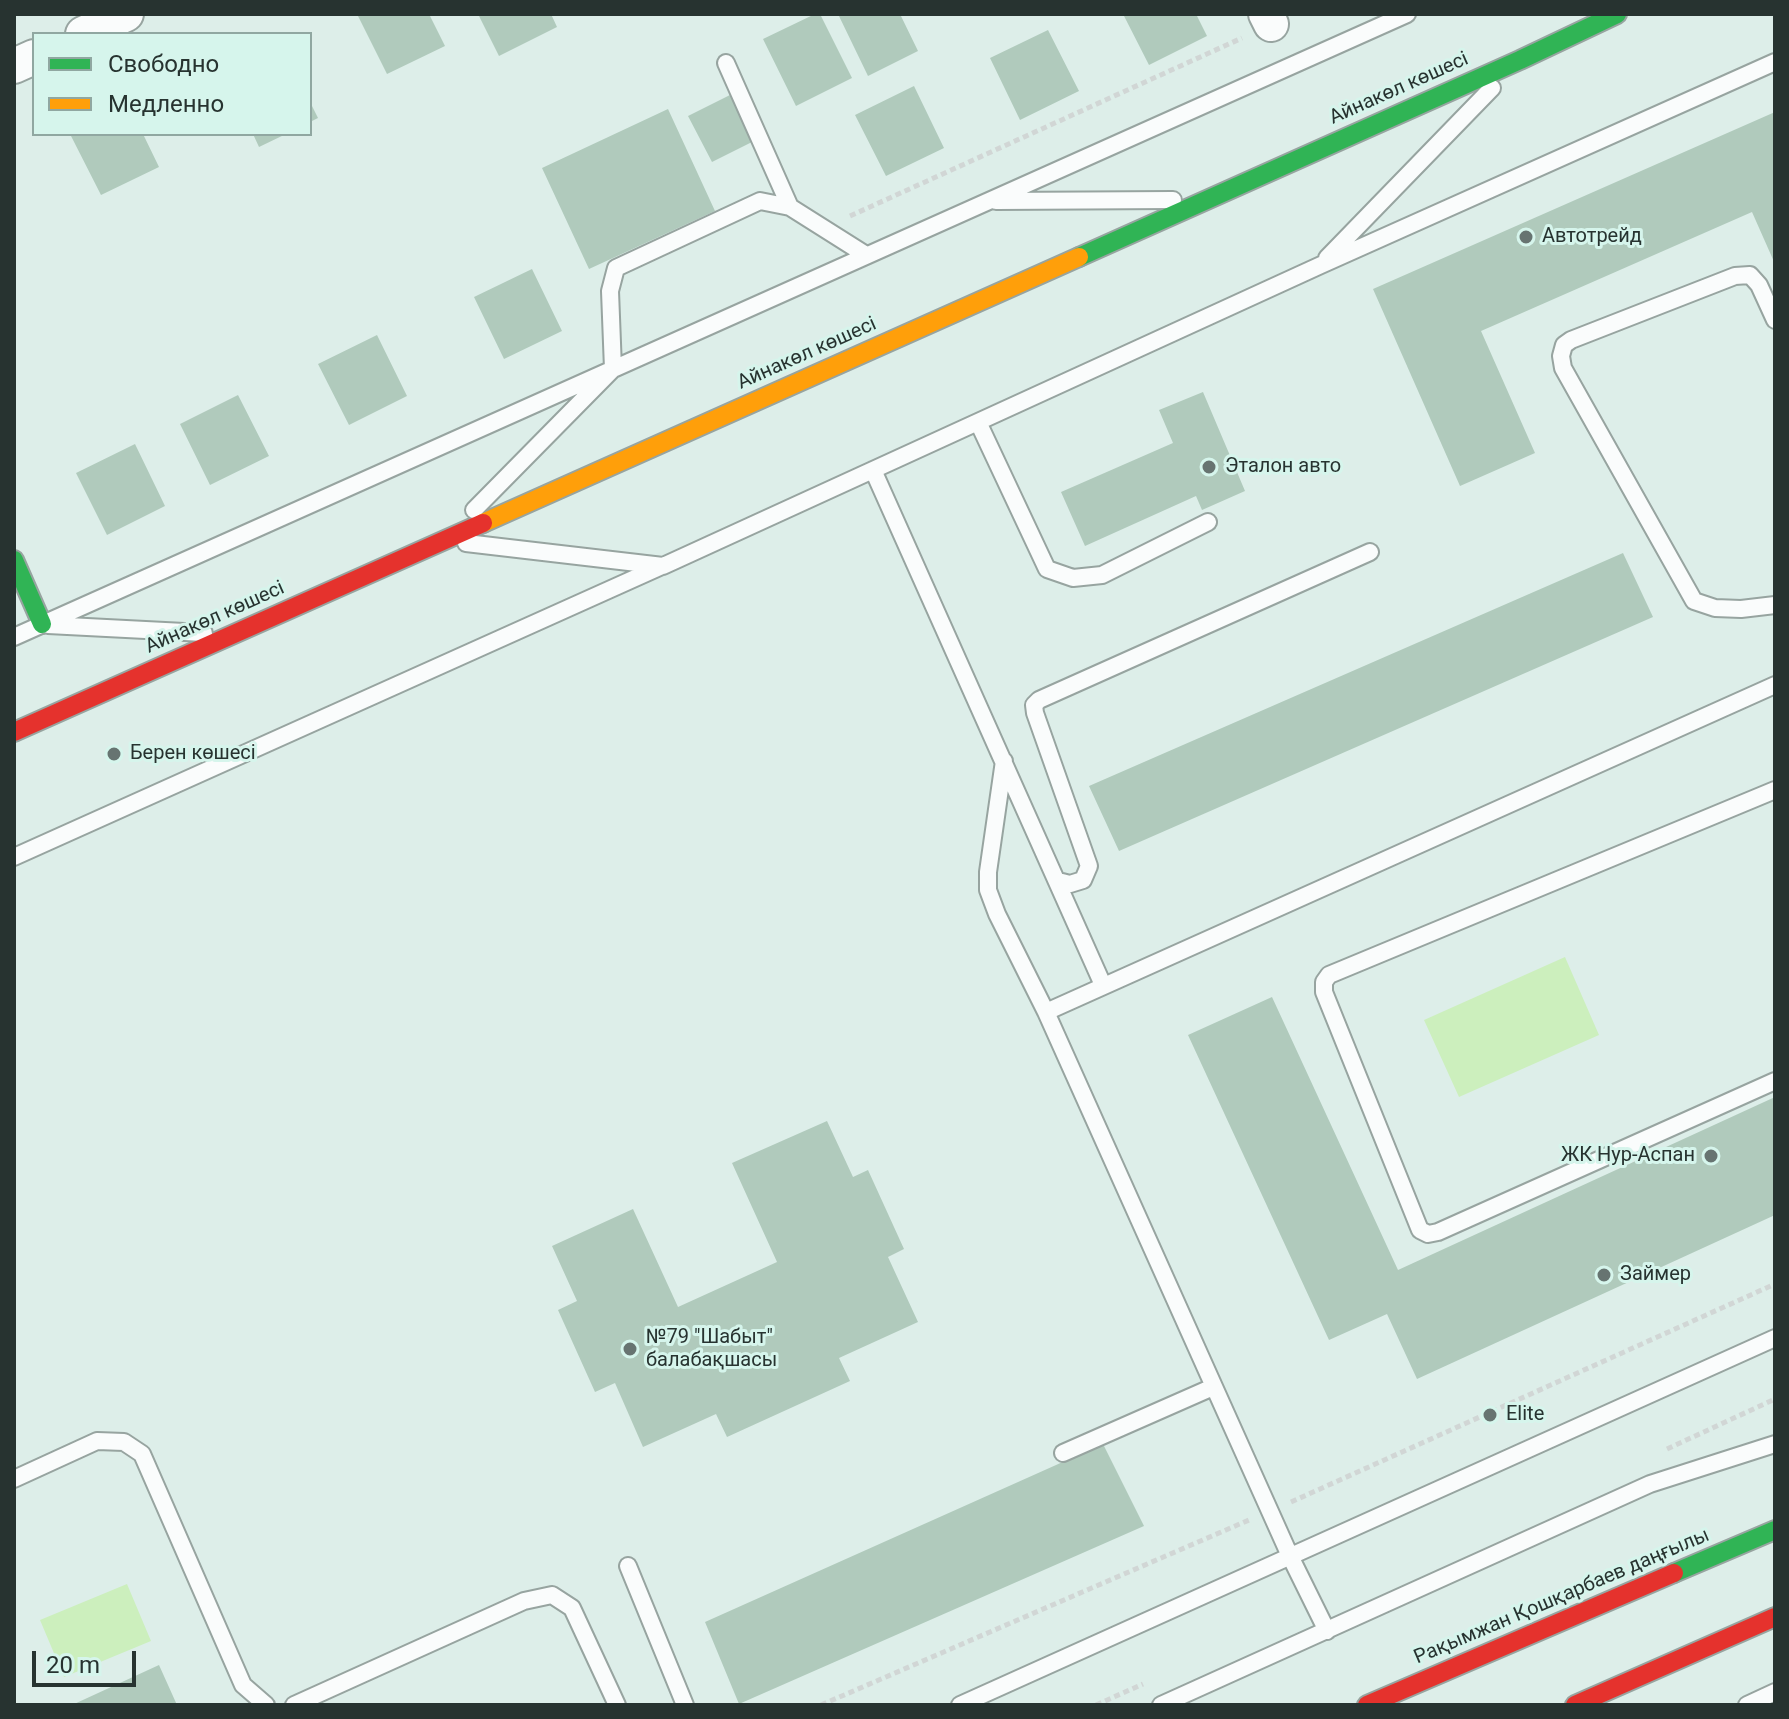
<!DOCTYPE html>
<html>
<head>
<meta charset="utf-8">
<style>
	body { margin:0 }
	#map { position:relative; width:1789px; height:1719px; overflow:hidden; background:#ddeee9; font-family:Roboto,sans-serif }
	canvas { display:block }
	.frame { position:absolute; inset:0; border:16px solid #273330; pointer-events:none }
	.legend { position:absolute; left:32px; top:32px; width:280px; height:104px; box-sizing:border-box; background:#d6f5ec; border:2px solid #90a7a1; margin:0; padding:10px 14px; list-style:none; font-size:24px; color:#273330 }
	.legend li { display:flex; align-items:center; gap:16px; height:40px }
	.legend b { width:40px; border:2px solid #90a7a1 }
	.scale { position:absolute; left:32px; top:1651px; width:104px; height:36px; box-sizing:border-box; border:4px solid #273330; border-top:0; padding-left:10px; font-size:24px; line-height:28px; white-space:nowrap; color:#273330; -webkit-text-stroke:6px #d6f5ec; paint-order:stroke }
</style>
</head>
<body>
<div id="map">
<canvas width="1789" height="1719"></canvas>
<div class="frame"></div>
<ul class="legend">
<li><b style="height:10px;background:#30b455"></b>Свободно</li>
<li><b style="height:10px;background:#ff9f0a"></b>Медленно</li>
</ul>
<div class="scale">20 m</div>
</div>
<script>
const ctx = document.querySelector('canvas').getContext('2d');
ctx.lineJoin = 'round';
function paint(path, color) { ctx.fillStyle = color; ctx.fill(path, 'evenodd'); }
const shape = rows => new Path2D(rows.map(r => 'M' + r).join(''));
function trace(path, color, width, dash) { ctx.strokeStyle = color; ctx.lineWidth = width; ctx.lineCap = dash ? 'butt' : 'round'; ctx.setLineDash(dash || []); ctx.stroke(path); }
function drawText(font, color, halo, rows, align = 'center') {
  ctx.font = font + ' Roboto,sans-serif'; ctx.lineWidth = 6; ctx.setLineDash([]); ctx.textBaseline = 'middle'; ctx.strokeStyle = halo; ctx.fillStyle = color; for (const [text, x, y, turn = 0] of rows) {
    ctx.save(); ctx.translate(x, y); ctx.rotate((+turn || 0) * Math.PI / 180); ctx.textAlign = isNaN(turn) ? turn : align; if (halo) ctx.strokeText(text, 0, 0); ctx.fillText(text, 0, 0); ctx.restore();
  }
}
const green = shape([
	[1565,957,1599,1035,1459,1097,1424,1020],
	[127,1584,151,1641,64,1677,40,1620]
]);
const building = shape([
	[357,14,429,14,445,46,387,74],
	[478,14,551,14,557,27,499,56],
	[815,14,820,14,852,78,796,106,763,39],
	[838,14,900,14,918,51,868,76],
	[1123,14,1196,14,1207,36,1149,65],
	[1048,30,1079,91,1020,120,990,58],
	[914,86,944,148,886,176,855,115],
	[732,94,756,140,712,162,688,116],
	[310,102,318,118,310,122],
	[668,109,715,211,589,269,542,168],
	[1775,112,1775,264,1752,212,1481,331,1535,453,1460,486,1373,289],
	[70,134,143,134,159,167,101,195],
	[253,134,286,134,259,147],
	[532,269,562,331,504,359,474,297],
	[377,335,407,396,349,425,318,364],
	[1203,392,1245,491,1202,510,1196,496,1085,546,1061,492,1173,443,1159,410],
	[238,395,269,456,210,485,180,424],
	[135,444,165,506,107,535,76,473],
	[1623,553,1653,617,1119,851,1089,786],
	[1272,997,1398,1270,1775,1097,1775,1215,1417,1379,1387,1314,1329,1340,1188,1035],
	[827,1121,853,1177,868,1170,904,1249,888,1257,918,1322,839,1358,850,1381,727,1437,716,1414,643,1447,615,1383,595,1392,558,1310,577,1301,552,1246,633,1209,678,1307,777,1262,732,1163],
	[1103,1444,1144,1526,739,1704,705,1622],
	[159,1665,177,1705,72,1705]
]);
const path = shape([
	[850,216,1242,38],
	[1667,1449,1775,1399],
	[1291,1502,1775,1284],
	[821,1705,1249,1520],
	[1096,1705,1143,1684]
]);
const lane = shape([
	[726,63,790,207],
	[996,201,1173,200],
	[1327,258,1492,88],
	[1775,320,1759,285,1750,275,1735,276,1571,340,1564,345,1561,356,1563,368,1694,601,1715,608,1741,609,1775,605],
	[978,422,1047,569,1073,578,1102,575,1208,522],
	[873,470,1103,985],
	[474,510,613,369,610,291,616,268,760,201,790,207,866,255],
	[466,543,663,566,1321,265,1775,62],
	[48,625,204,633],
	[14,637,1407,14],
	[1004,761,988,872,988,890,997,914,1046,1012,1290,1556,1327,1631],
	[1775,790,1329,975,1324,982,1324,992,1420,1230,1428,1234,1438,1232,1775,1081],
	[14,857,662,566],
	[1058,881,1070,884,1083,880,1089,866,1035,713,1034,705,1039,700,1370,552],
	[1046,1012,1775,685],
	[1063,1453,1213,1387],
	[14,1479,97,1441,124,1442,142,1454,243,1685,266,1705],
	[628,1566,685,1705],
	[294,1705,524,1601,552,1595,572,1608,617,1705],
	[960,1705,1775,1338],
	[1161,1705,1650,1484,1775,1444],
	[1747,1705,1775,1692]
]);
const street = shape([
	[1266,14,1271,24],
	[83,34,126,14],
	[14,66,34,57]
]);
const fast = shape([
	[1079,257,1520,60,1617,14],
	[14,560,42,624],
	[1674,1573,1775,1530]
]);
const slow = shape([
	[483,523,1079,257]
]);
const jam = shape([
	[14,732,483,523],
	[1367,1705,1674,1573],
	[1575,1705,1775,1617]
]);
const markers = [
	[1526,237,8,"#677471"],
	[1209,467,8,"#677471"],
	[114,754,8,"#677471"],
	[1711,1156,8,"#677471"],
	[1604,1275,8,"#677471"],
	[630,1349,8,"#677471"],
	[1490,1415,8,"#677471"]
];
const streetNames = [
	["Айнакөл көшесі",1399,89,-24],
	["Айнакөл көшесі",807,354,-24],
	["Айнакөл көшесі",215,618,-24],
	["Рақымжан Қошқарбаев даңғылы",1562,1597,-23]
];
const poiNames = [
	["Автотрейд",1542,237],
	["Эталон авто",1225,467],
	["Берен көшесі",130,754],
	["ЖК Нур-Аспан",1695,1156,"right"],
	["Займер",1620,1275],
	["№79 \"Шабыт\"",646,1338],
	["балабақшасы",646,1361],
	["Elite",1506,1415]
];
paint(green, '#ccefbd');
paint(building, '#b0cabc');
trace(lane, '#97a4a0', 20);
trace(street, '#97a4a0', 38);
trace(fast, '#97a4a0', 22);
trace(slow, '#97a4a0', 22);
trace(jam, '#97a4a0', 22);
trace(path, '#d1d6d5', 5, [6, 4]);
trace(lane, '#fafcfc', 16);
trace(street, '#fafcfc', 34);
trace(fast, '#30b455', 18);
trace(slow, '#ff9f0a', 18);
trace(jam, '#e5322d', 18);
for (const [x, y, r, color] of markers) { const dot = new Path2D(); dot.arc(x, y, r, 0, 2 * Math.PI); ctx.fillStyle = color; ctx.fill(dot); trace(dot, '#d6f5ec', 3); }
drawText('20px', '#273330', '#d6f5ec', streetNames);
drawText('20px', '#273330', '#d6f5ec', poiNames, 'left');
</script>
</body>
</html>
